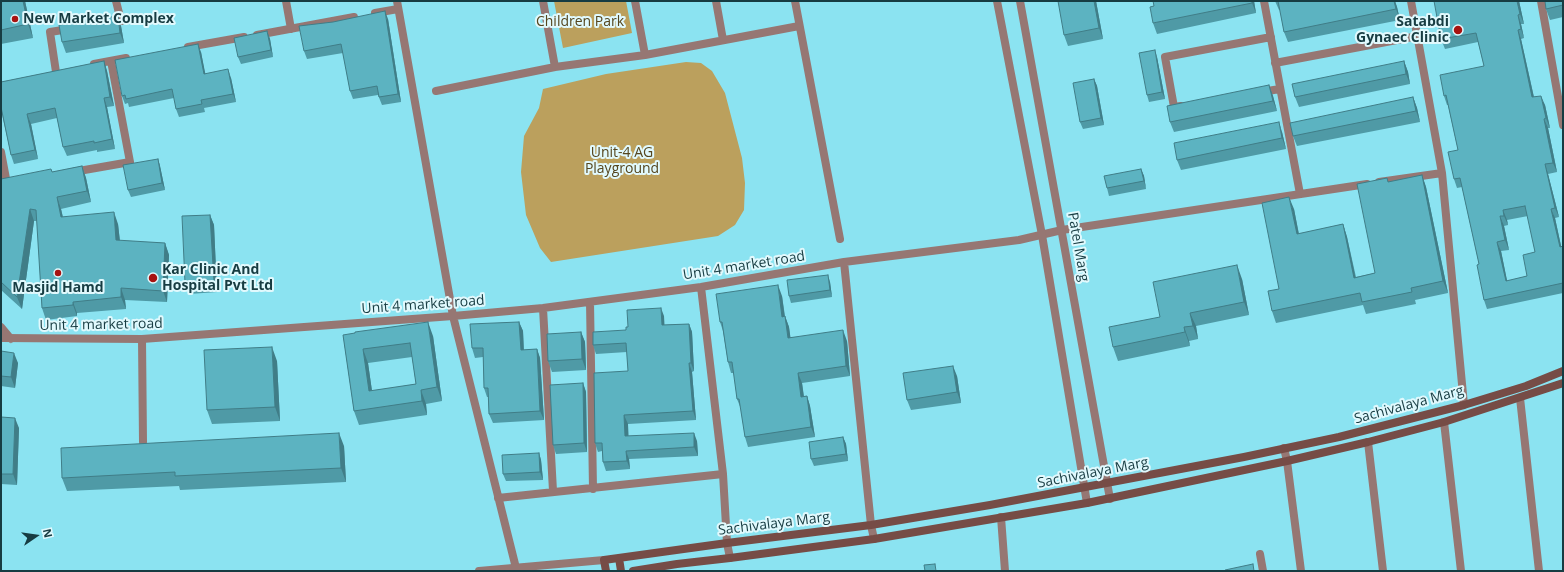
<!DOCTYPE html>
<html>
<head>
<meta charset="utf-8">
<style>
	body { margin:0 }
	#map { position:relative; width:1564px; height:572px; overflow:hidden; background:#8be3f1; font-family:"Open Sans",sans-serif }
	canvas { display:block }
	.frame { position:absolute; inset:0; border:2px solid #173c42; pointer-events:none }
	.north { position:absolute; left:16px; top:516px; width:40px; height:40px; -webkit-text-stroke:3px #e1f9fd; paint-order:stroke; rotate:77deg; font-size:11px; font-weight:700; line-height:16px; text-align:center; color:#173c42 }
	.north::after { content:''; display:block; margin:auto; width:14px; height:18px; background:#173c42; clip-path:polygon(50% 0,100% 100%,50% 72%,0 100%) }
</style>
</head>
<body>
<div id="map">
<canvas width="1564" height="572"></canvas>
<div class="frame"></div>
<div class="north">N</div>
</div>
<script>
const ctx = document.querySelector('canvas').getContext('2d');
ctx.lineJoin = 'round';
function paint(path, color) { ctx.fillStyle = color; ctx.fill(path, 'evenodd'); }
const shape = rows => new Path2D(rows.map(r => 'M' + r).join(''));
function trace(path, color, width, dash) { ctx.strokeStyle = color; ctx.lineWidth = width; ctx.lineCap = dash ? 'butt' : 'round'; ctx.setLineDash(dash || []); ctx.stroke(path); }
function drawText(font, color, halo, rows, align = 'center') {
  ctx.font = font + ' "Open Sans",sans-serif'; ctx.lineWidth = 4; ctx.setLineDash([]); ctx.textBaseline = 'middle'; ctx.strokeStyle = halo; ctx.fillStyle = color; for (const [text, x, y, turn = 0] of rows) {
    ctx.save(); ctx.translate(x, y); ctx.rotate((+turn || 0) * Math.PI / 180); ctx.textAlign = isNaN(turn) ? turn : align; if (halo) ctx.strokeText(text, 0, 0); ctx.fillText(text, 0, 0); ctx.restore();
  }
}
const green = shape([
	[554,1,626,1,632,33,563,48],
	[686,62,701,63,712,71,725,93,742,158,745,183,744,210,735,225,718,236,551,262,540,248,526,215,521,172,524,136,539,108,543,89,606,74]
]);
const minor = shape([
	[286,1,291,29],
	[397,1,453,316,516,568],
	[543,1,555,67],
	[635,1,645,55],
	[716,1,723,40],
	[795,1,840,239],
	[1264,1,1300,194],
	[1411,1,1442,173,1464,405],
	[1541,1,1563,125],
	[375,13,398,9],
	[108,23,121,21,116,1],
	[257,35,354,17],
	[188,47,244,37],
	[1275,63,1418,36],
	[94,64,126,58],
	[56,72,50,32,69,29],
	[436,91,555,67,645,55,799,26],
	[1261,92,1280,89],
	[1181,106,1174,107,1165,57,1271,37],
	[1,152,7,184,12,183],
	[73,172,130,162,111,61],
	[1379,182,1442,173],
	[844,262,871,525,874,539],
	[701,287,723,474,727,543,730,558],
	[590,302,593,489],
	[543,308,553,491],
	[1,327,11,339],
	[1,338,142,339,453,316,543,308,701,287,844,262,1019,240,1062,230,1367,184],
	[142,339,143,442],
	[1520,398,1539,571],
	[1444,422,1461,571],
	[1368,442,1383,571],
	[1284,448,1287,461,1301,571],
	[498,498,723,474],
	[1001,517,1005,571],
	[1260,554,1263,571]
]);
const tertiary = shape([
	[997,1,1042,235,1087,503],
	[1020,1,1110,499],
	[479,571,604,560]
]);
const secondary = shape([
	[619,558,621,571],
	[606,571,604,560,727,543,871,525,990,505,1244,457,1339,437,1464,405,1526,386,1563,371],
	[633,571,677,564,730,558,874,539,1087,503,1287,461,1368,442,1444,422,1563,383]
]);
const wall = shape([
	[1,1,25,1,33,38,1,44],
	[1096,1,1103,39,1068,46,1064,35],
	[1254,1,1256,13,1157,34,1153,23],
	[1275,1,1395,1,1397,7,1400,20,1288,42,1284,32,1280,10,1279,10],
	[1519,1,1524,24,1521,24,1524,38,1521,39,1534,97,1545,105,1550,128,1548,128,1557,172,1548,174,1559,217,1555,218,1561,246,1563,246,1563,293,1487,309,1484,300,1479,264,1462,187,1457,188,1454,179,1458,150,1448,105,1447,105,1444,96,1484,66,1478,42,1445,49,1441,39],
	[1528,216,1535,252,1527,276,1507,281,1501,251,1509,250,1504,226,1508,225,1507,220],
	[1563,1,1563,17,1550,20,1546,9],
	[388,19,401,102,382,105,378,95,353,99,350,91,343,53,307,59,304,51,333,22],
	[121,26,124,43,66,53,62,42],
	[267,31,270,39,273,57,241,64,238,57],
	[201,52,205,74,231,78,236,102,204,108,205,112,179,117,176,109,174,98,129,107,128,103,125,104,122,96],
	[1157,57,1165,99,1149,102,1147,95],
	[104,61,107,71,114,106,107,107,115,149,97,152,97,150,67,156,63,147,57,118,31,124,38,159,14,164,11,155,2,114,1,114,1,82],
	[1404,61,1408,72,1410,84,1299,107,1295,97],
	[1094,79,1097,86,1104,125,1083,129,1080,122],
	[1269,85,1273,96,1277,111,1174,132,1170,122],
	[1413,97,1417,108,1420,122,1297,146,1293,136],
	[1282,132,1286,149,1181,170,1177,160],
	[158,159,160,166,165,190,131,197,128,190],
	[82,166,86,178,91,202,61,209,63,217,118,224,120,241,165,243,169,255,167,302,125,300,126,309,77,313,77,316,46,320,42,308,37,221,34,221,22,309,1,290,1,179,52,172],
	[1141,169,1144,176,1146,189,1109,196,1107,188],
	[1422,175,1426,187,1448,293,1415,300,1416,304,1366,314,1363,305,1276,323,1272,311,1279,289,1294,209,1299,234,1343,224,1347,237,1356,277,1375,273,1387,178,1388,182],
	[210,215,214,225,217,292,189,294,185,283],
	[1242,279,1249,315,1196,326,1198,339,1189,341,1190,346,1118,361,1113,347],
	[830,282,832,297,791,303,789,296],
	[782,296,785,316,789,327,790,337,847,341,850,376,802,383,804,396,807,396,810,406,815,437,748,447,745,437,741,409,737,399,734,373,731,373,728,362,723,331,720,322],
	[664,316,664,325,689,324,692,332,694,371,692,372,696,420,628,424,628,436,697,441,698,456,629,459,630,469,606,471,603,462,602,451,598,452,595,443,628,371,627,352,596,354,593,345,626,330,628,327],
	[519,322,523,331,524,350,537,349,540,358,544,420,493,423,489,414,488,397,487,397,484,388,483,357,475,358,472,348],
	[581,332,585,342,586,370,552,372,548,361],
	[343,335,433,336,442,401,426,404,427,415,359,425,354,411],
	[412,357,416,384,372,391,368,363],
	[1,351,18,363,15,388,1,386],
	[277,361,280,421,212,424,207,410],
	[957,376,961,403,911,410,907,400],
	[583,383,586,392,587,452,556,454,553,445],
	[1,417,19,428,17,485,1,484],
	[843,437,846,444,848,461,814,466,811,459],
	[344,446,346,482,180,490,179,486,67,491,62,478],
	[539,453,541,460,543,480,506,481,503,474]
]);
const shadedWall = shape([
	[23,1,25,1,33,38,28,24],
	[1094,1,1096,1,1103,39,1099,28],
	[1252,1,1254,1,1256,13,1252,3],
	[1393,1,1395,1,1397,7,1400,20],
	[1517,1,1519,1,1524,24,1520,14],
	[385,11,388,19,401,102,398,94],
	[1518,15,1521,24,1524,38,1521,29],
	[118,16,121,26,124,43,120,33],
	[1518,30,1521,39,1536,107,1532,97],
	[267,31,270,39,273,57,271,50],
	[198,44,201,52,207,82,204,74],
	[1155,50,1157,57,1165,99,1162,92],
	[104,61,107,71,114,106,110,97],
	[1404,61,1408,72,1410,84,1406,74],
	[228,69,231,78,236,102,233,94],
	[1094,79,1097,86,1104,125,1101,118],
	[1269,85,1273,96,1277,111,1273,101],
	[1541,96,1545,105,1550,128,1546,118],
	[1413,97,1417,108,1420,122,1416,111],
	[104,98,107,107,115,149,112,139],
	[27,114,31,124,38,159,35,150],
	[1544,119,1548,128,1557,172,1553,163],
	[1279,122,1282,132,1286,149,1282,138],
	[158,159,160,166,165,190,162,183],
	[1545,164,1548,174,1559,217,1555,208],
	[82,166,86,178,91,202,87,191],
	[1141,169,1144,176,1146,189],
	[1422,175,1426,187,1448,293,1443,281],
	[57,197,61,209,65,228,61,217],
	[1289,197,1294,209,1301,246,1297,234],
	[30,209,34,221,22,309,17,297],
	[1551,209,1555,218,1563,255,1560,247],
	[1503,210,1507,220,1508,225,1504,216],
	[114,212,118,224,121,252,116,240],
	[210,215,214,225,217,292,214,282],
	[1500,216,1504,226,1509,250,1505,240],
	[1343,224,1347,237,1358,290,1354,278],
	[1497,242,1501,251,1509,290,1506,281],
	[165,243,169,255,167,302,163,291],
	[1237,265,1242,279,1249,315,1244,302],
	[828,275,830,282,832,297,830,290],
	[778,285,782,296,786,327,782,317],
	[121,288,125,300,126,309,121,297],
	[73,302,77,313,77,316,73,305],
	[661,308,664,316,665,334,662,325],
	[1190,313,1196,326,1198,339,1193,326],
	[785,316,789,327,792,348,788,338],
	[428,322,433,336,442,401,437,387],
	[519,322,523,331,524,359,521,350],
	[689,324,692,332,694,371,691,363],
	[1184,327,1189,341,1190,346,1185,332],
	[843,330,847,341,850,376,846,366],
	[581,332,585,342,586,370,582,359],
	[272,347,277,361,280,421,275,407],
	[363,349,368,363,374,405,369,391],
	[537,349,540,358,544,420,540,411],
	[14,353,18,363,15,388,11,377],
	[689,363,692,372,696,420,693,411],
	[953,366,957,376,961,403,957,392],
	[798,373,802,383,805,407,801,397],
	[583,383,586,392,587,452,584,443],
	[421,390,426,404,427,415,422,401],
	[807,396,810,406,815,437,811,427],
	[624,415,628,424,629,445,625,436],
	[15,418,19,428,17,485,13,474],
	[339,433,344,446,346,482,341,468],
	[694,433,697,441,698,456,694,447],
	[843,437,846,444,848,461,846,454],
	[626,451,629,459,630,469,627,461],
	[539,453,541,460,543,480,540,472]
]);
const building = shape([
	[1,1,23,1,28,24,1,30,1,1],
	[1058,1,1094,1,1099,28,1064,35,1058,1],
	[1153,1,1252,1,1252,3,1153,23,1150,7,1154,6,1153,1],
	[1278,1,1394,1,1396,9,1284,32,1278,1],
	[1434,1,1517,1,1520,14,1518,15,1521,29,1518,30,1532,97,1541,96,1546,118,1544,119,1553,163,1545,164,1555,208,1551,209,1560,247,1563,246,1563,283,1484,300,1477,265,1479,264,1460,178,1454,179,1448,152,1458,150,1446,95,1444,96,1440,75,1484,66,1476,33,1441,39,1434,1],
	[1525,206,1535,252,1523,255,1527,276,1506,281,1497,242,1505,240,1500,216,1504,216,1503,210,1525,206],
	[1545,1,1563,1,1563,5,1546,9,1545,1],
	[385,11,398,94,379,97,377,86,350,91,341,44,304,51,299,26,333,22,385,11],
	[118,16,120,33,62,42,59,25,118,16],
	[267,31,271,50,238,57,234,38,267,31],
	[198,44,204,74,228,69,233,94,201,100,202,104,176,109,172,89,126,99,125,95,122,96,115,60,198,44],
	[1155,50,1162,92,1147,95,1139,53,1155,50],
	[104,61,110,97,104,98,112,139,94,143,94,141,63,147,55,108,27,114,35,150,11,155,1,107,1,82,104,61],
	[1404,61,1406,74,1295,97,1292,84,1404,61],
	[1094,79,1101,118,1080,122,1073,83,1094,79],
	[1269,85,1273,101,1170,122,1167,106,1269,85],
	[1413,97,1416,111,1293,136,1290,123,1413,97],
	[1279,122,1282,138,1177,160,1174,143,1279,122],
	[158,159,162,183,128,190,123,165,158,159],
	[82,166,87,191,57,197,61,217,114,212,116,240,165,243,163,291,121,288,121,297,73,302,73,305,42,308,36,210,30,209,17,297,1,282,1,179,51,169,52,172,82,166],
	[1141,169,1144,181,1107,188,1104,176,1141,169],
	[1422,175,1443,281,1411,288,1412,292,1362,302,1360,293,1272,311,1268,291,1279,289,1262,203,1289,197,1297,234,1343,224,1354,278,1375,273,1357,184,1387,178,1388,182,1422,175],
	[210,215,214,282,185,283,182,216,210,215],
	[1237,265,1244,302,1190,313,1193,326,1184,327,1185,332,1113,347,1109,327,1160,317,1153,282,1237,265],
	[828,275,830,290,789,296,787,280,828,275],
	[778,285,782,317,785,316,788,338,843,330,846,366,798,373,801,397,807,396,811,427,745,437,739,399,737,399,732,362,728,362,722,322,720,322,716,294,778,285],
	[661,308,662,325,689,324,691,363,689,363,693,411,624,415,625,436,694,433,694,447,626,451,627,461,603,462,602,443,595,443,594,373,628,371,626,343,593,345,593,332,626,330,626,327,628,327,627,310,661,308],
	[428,322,437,387,421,390,422,401,354,411,343,335,355,333,355,332,428,322],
	[410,343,416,384,369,391,363,349,410,343],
	[519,322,521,350,537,349,540,411,489,414,488,388,484,388,483,348,472,348,470,324,519,322],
	[581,332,582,359,548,361,547,334,581,332],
	[272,347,275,407,207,410,204,350,272,347],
	[1,351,14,353,11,377,1,376,1,351],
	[953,366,957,392,907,400,903,373,953,366],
	[583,383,584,443,553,445,550,385,583,383],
	[1,417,15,418,13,474,1,474,1,417],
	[339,433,341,468,175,476,175,472,62,478,61,448,339,433],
	[843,437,846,454,811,459,809,442,843,437],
	[539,453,540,472,503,474,502,455,539,453],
	[935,564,936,571,925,571,924,565,935,564],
	[1253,564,1254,571,1225,571,1225,570,1253,564]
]);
const markers = [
	[15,19,4,"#a71311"],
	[1458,30,5,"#a71311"],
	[58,273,4,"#a71311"],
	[153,278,5,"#a71311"]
];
const poiNames = [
	["New Market Complex",23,19],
	["Satabdi",1449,22,"right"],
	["Gynaec Clinic",1449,38,"right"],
	["Kar Clinic And",162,270],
	["Hospital Pvt Ltd",162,286],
	["Masjid Hamd",58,288,"center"]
];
const parkNames = [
	["Children Park",580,22],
	["Unit-4 AG",622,153],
	["Playground",622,169]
];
const streetNames = [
	["Patel Marg",1078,247,80],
	["Unit 4 market road",744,266,-9],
	["Unit 4 market road",423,305,-4],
	["Unit 4 market road",101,325,-1],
	["Sachivalaya Marg",1409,405,-15],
	["Sachivalaya Marg",1093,473,-11],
	["Sachivalaya Marg",774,524,-7]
];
paint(green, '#bba05d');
trace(minor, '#967773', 8);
trace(tertiary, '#967773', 8);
trace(secondary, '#764c46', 8);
paint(wall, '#4f9aa6');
paint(shadedWall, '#407d87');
paint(building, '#5cb3c1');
trace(building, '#407d87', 1);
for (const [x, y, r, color] of markers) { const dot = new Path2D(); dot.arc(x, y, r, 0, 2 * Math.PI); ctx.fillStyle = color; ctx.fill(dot); trace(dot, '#e1f9fd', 1.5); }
drawText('bold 14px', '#173c42', '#e1f9fd', poiNames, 'left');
drawText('14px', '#55461e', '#e1f9fd', parkNames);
drawText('14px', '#173c42', '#e1f9fd', streetNames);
</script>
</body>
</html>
